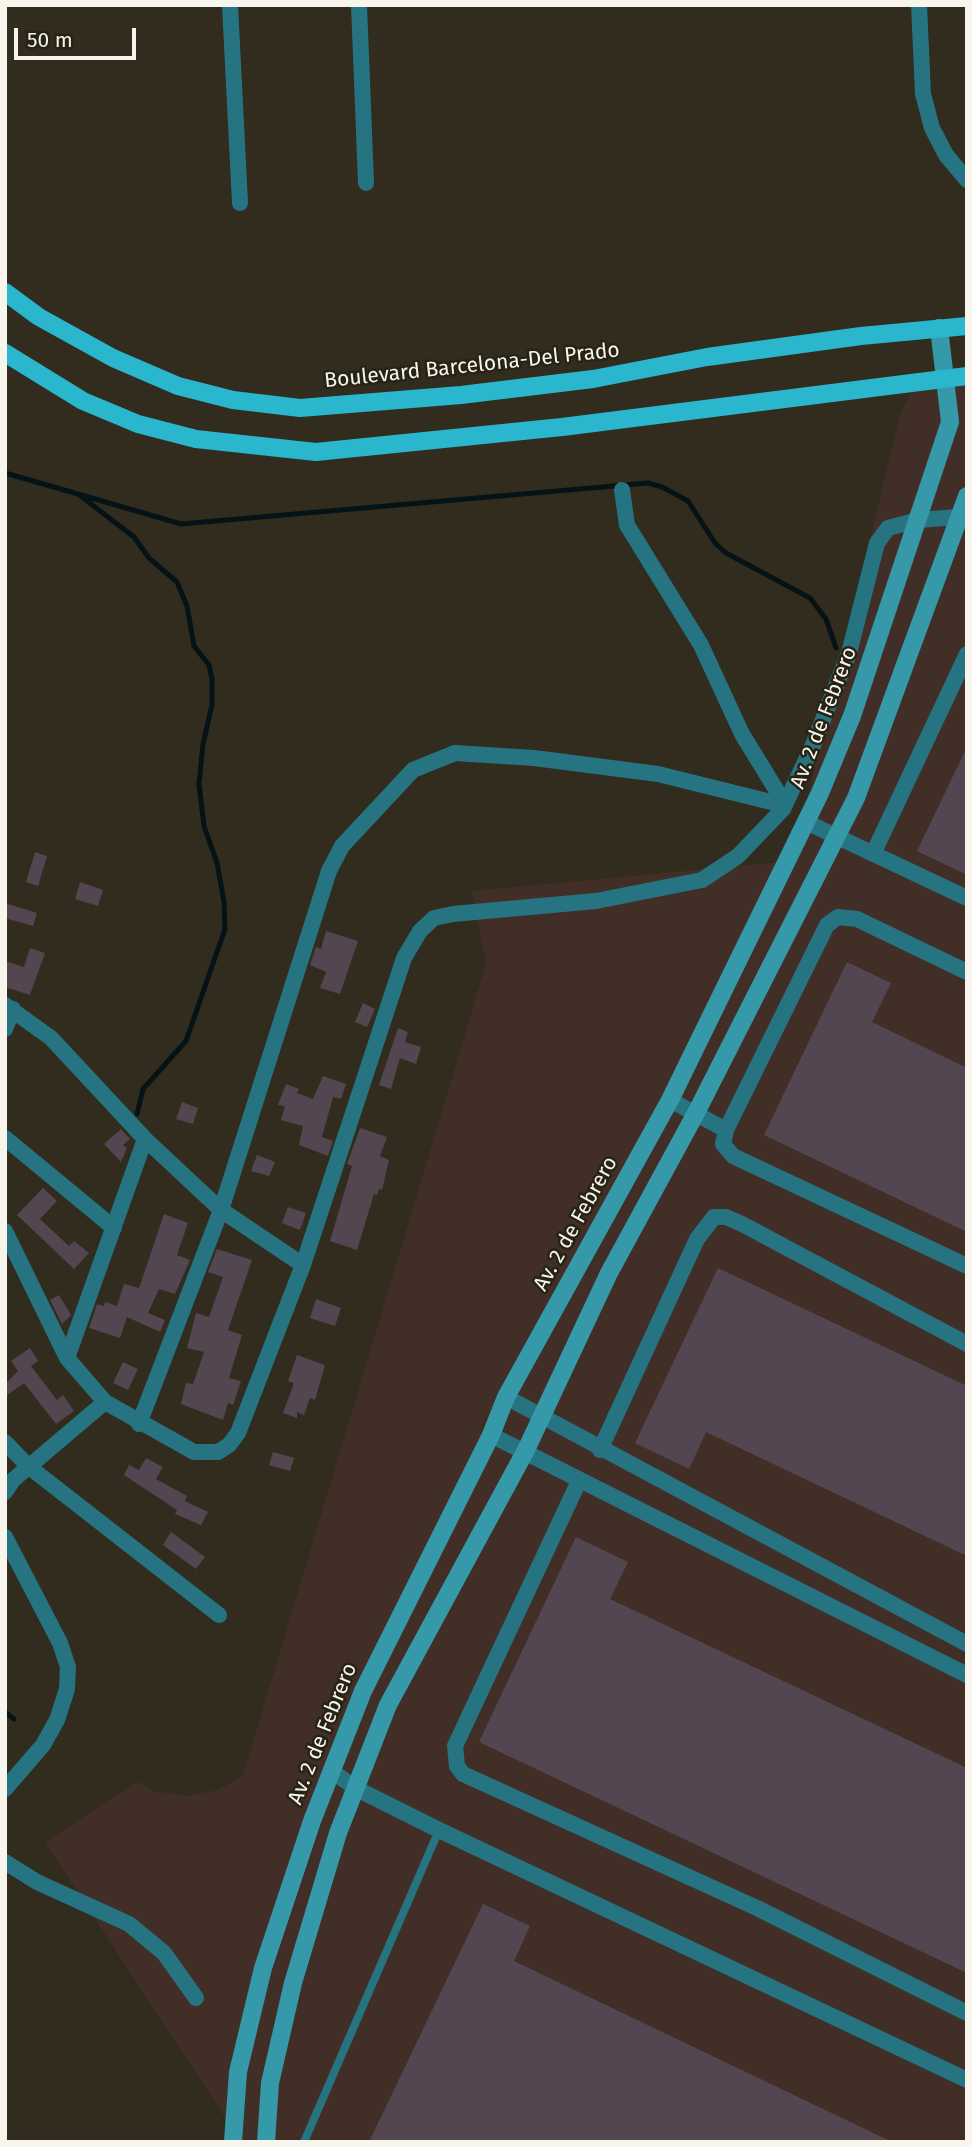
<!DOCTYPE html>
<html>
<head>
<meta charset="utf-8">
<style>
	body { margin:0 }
	#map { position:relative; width:972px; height:2147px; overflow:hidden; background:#312c1e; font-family:"Fira Sans",sans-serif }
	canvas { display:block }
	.frame { position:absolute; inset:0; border:7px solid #f8f5ec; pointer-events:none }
	.scale { position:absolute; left:14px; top:28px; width:122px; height:32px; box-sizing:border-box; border:4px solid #f8f5ec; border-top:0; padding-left:9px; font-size:21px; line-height:24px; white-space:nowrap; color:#f8f5ec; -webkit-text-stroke:5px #272315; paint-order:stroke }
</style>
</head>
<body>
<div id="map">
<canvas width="972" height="2147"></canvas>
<div class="frame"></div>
<div class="scale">50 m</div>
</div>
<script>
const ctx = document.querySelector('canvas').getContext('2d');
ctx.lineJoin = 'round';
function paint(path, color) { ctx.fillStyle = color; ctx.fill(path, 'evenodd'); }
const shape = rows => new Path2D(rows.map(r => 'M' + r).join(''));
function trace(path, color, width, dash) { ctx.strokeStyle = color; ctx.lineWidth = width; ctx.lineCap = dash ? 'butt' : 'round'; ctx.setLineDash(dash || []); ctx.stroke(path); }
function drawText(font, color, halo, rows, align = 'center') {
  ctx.font = font + ' "Fira Sans",sans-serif'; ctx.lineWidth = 5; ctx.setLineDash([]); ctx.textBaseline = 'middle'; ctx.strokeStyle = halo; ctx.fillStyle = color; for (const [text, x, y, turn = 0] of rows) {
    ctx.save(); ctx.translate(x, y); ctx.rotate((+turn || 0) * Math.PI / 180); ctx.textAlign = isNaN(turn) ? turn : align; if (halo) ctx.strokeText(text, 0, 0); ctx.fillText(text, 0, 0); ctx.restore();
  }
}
const industrial = shape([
	[967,376,967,2142,241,2142,45,1842,138,1782,153,1791,186,1796,218,1790,243,1776,486,964,472,891,792,861,900,415,916,382]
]);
const stream = shape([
	[5,473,78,494,134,537,149,558,177,582,187,606,194,646,209,665,212,679,212,705,203,744,199,784,204,826,217,863,224,902,225,929,186,1041,143,1089,137,1114],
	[78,494,181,524,648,483,662,487,688,501,715,543,726,553,810,598,826,619,836,648],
	[5,1712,14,1719]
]);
const building = shape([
	[967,747,967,875,917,851],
	[35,852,47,856,38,886,26,882],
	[80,882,103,890,98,906,75,899],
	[5,903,37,913,33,926,5,918],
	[326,931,358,941,340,994,320,988,326,972,310,965,316,947,321,949],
	[30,948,45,953,30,995,5,987,5,961,24,967],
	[847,962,891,983,872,1022,967,1068,967,1232,764,1135],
	[363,1003,375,1009,367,1027,355,1022],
	[398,1028,408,1032,405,1042,421,1047,416,1064,400,1058,391,1089,379,1085],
	[323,1076,346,1084,341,1099,333,1097,322,1137,333,1141,328,1156,299,1145,303,1126,281,1120,285,1106,278,1105,286,1084,299,1089,297,1093,313,1099],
	[182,1102,198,1108,193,1124,176,1119],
	[360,1128,387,1137,380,1156,389,1160,382,1190,379,1189,377,1195,374,1194,357,1250,330,1241,352,1166,347,1164],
	[121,1129,130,1139,123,1145,127,1148,121,1162,104,1144],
	[257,1155,275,1162,269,1176,251,1171],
	[43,1188,57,1201,40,1219,69,1246,74,1241,89,1253,74,1269,17,1215],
	[288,1207,306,1213,300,1230,282,1223],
	[164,1214,188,1223,177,1255,190,1260,175,1294,159,1289,148,1313,165,1320,160,1332,127,1317,120,1338,89,1328,97,1304,104,1306,105,1302,117,1306,124,1284,139,1288],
	[217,1249,252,1260,228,1330,242,1335,229,1378,241,1381,233,1405,228,1403,223,1420,181,1404,186,1383,193,1384,204,1352,187,1348,196,1313,209,1317,223,1277,208,1272],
	[718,1268,967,1386,967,1556,706,1432,689,1469,635,1443],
	[59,1295,71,1315,62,1324,50,1300],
	[316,1299,341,1308,335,1326,310,1318],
	[30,1348,38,1361,31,1366,57,1400,63,1395,74,1411,56,1424,24,1383,5,1397,5,1384,18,1371,11,1361],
	[297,1355,325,1365,315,1400,310,1398,304,1415,297,1412,297,1418,283,1413,294,1383,288,1381],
	[123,1362,138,1369,128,1390,113,1383],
	[273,1452,294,1458,290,1471,269,1465],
	[146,1458,163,1467,156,1479,187,1496,185,1501,208,1512,201,1525,175,1514,177,1510,124,1475,129,1465,139,1470],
	[171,1532,205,1557,196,1569,163,1545],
	[576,1537,628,1562,610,1599,967,1768,967,1973,479,1742],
	[483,1904,530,1926,514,1961,892,2142,369,2142]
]);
const lane = shape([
	[304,2142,439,1830]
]);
const street = shape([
	[230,5,240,203],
	[359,5,366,183],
	[919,5,923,94,932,128,946,155,967,180],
	[806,822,967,898],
	[873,854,967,654],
	[967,972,857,919,838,917,827,925,726,1130,723,1144,733,1156,967,1266],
	[5,1005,51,1038,145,1139,221,1210,303,1265],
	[5,1029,13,1009],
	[670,1100,726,1130],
	[5,1138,114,1228],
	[5,1231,67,1358,105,1402,194,1452,218,1452,229,1445,238,1433,303,1265,404,958,420,931,434,918,453,914,596,901,702,880,738,856,783,809,813,745,849,653,877,543,888,528,918,520,958,517],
	[67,1358,145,1139],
	[506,1397,967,1644],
	[139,1424,221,1210,329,871,342,846,413,770,455,753,534,758,658,774,771,802,780,796,742,734,701,645,627,525,622,490],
	[491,1435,967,1675],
	[5,1442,28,1466,219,1615],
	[600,1450,697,1239,714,1217,726,1217,742,1224,967,1344],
	[579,1481,455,1746,457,1766,463,1774,757,1908,967,2013],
	[5,1492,13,1480,105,1402],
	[5,1537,60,1643,68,1667,67,1689,57,1720,43,1745,5,1789],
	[333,1772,357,1789,439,1830,967,2080],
	[5,1862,37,1882,129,1924,164,1953,196,1998]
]);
const secondary = shape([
	[233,2142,238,2072,263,1968,312,1821,363,1691,491,1435,506,1397,670,1100,820,793,852,716,950,422,939,328],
	[266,2142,270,2083,293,1983,338,1833,388,1705,526,1450,609,1273,696,1113,856,798,967,496]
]);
const primary = shape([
	[5,292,39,317,113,358,178,386,233,400,300,408,461,395,593,379,707,357,861,336,967,326],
	[5,353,83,401,138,424,196,439,316,452,562,427,967,376]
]);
const streetNames = [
	["Boulevard Barcelona-Del Prado",472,366,-6],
	["Av. 2 de Febrero",824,718,-69],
	["Av. 2 de Febrero",576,1224,-61],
	["Av. 2 de Febrero",323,1734,-68]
];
paint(industrial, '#412f27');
trace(stream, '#051317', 5);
paint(building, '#534650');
trace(lane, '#267482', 8);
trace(street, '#267482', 16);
trace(secondary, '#3699aa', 18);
trace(primary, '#2ab7ce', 18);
drawText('21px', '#f8f5ec', '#272315', streetNames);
</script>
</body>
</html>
